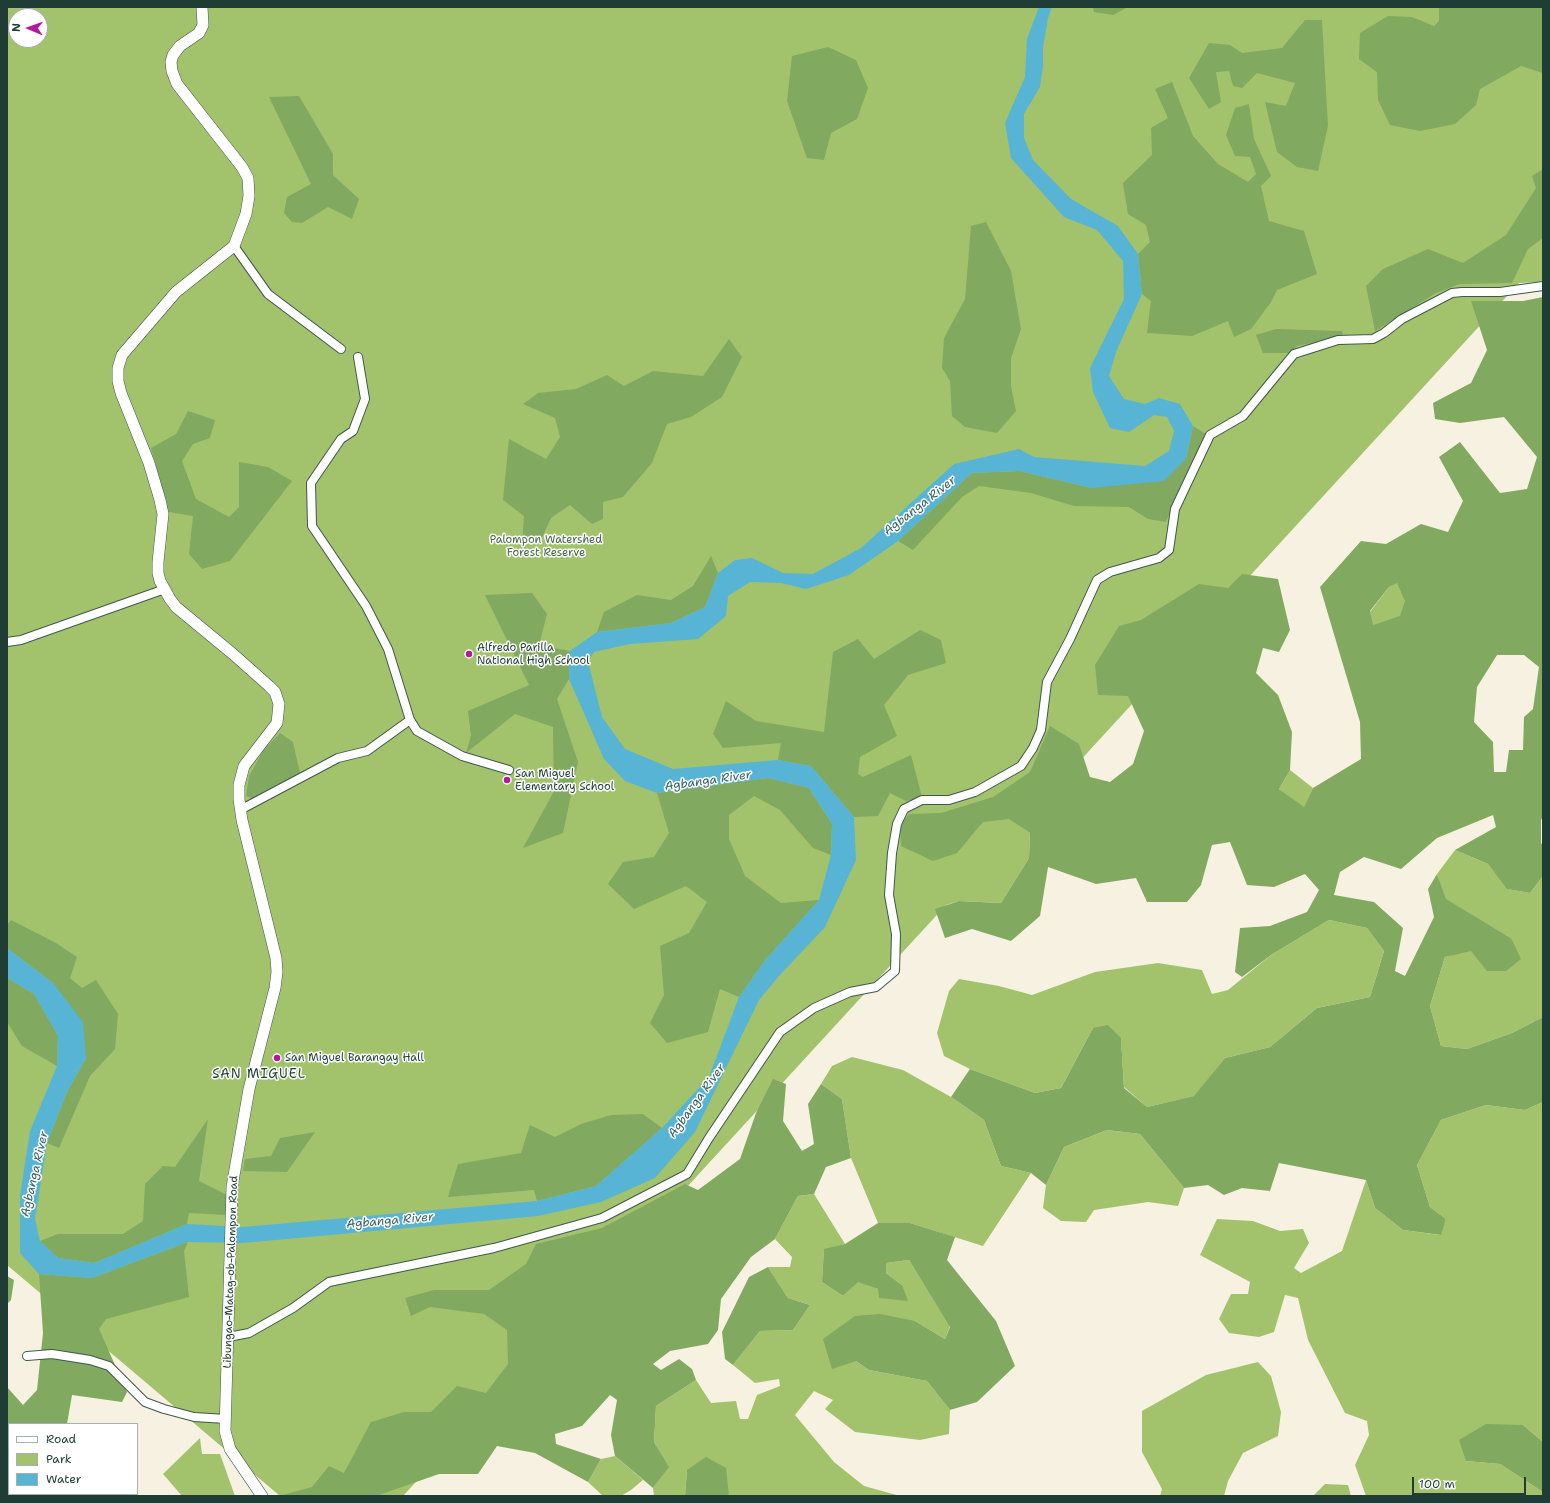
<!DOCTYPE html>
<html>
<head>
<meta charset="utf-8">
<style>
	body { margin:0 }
	#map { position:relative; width:1550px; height:1503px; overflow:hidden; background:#f7f1e2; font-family:"Shantell Sans",sans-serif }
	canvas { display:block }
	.frame { position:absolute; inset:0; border:8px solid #1f3d34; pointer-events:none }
	.legend { position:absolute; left:8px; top:1423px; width:130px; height:72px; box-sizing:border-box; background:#fff; border:1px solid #a5b1ae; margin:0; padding:5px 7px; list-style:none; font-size:12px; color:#1f3d34 }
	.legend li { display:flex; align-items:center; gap:8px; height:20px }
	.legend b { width:20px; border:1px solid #a5b1ae }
	.north { position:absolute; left:8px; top:8px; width:40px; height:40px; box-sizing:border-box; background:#fff; border:1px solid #a5b1ae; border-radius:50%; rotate:272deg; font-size:11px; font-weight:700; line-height:16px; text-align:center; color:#1f3d34 }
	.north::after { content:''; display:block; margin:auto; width:14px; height:18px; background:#b5179e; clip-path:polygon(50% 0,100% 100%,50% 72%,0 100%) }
	.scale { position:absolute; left:1412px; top:1477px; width:114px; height:18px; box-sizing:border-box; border:2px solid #1f3d34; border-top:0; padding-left:5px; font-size:12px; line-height:14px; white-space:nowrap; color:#1f3d34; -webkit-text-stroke:3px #fff; paint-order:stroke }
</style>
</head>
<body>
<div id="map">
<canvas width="1550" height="1503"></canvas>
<div class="frame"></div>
<ul class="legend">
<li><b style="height:5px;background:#fff"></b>Road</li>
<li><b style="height:11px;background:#a2c36b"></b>Park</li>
<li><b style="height:11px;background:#57b4d5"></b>Water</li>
</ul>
<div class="north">N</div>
<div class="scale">100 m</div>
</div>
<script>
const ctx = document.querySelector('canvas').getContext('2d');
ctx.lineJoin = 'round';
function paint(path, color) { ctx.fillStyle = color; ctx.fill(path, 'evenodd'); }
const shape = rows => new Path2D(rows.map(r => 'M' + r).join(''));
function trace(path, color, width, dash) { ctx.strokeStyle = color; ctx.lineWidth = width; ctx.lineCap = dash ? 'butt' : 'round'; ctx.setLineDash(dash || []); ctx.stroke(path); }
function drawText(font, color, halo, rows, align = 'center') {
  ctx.font = font + ' "Shantell Sans",sans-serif'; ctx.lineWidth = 3; ctx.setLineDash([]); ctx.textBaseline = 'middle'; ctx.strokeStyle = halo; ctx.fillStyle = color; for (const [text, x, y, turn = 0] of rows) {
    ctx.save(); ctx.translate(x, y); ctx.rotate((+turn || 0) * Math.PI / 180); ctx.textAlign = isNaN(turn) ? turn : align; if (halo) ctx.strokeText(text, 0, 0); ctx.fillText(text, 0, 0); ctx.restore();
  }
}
const green = shape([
	[7,7,1543,7,1543,282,1519,283,1020,826,1030,833,1029,858,1001,903,959,901,946,905,403,1496,280,1496,7,1265],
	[16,16,40,16,40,40,16,40],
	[1397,582,1406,601,1400,617,1372,626,1370,612,1389,587],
	[1290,770,1313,788,1304,808,1279,789],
	[1455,850,1488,864,1508,889,1530,893,1543,876,1543,1017,1512,1033,1467,1049,1441,1046,1430,1006,1445,957,1511,938,1445,899,1437,874],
	[1329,920,1367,928,1384,951,1370,997,1317,1008,1270,1047,1225,1058,1195,1096,1147,1107,1124,1087,1121,1038,1093,1028,1061,1088,1035,1093,970,1069,944,1056,937,1033,949,991,959,979,999,986,1032,995,1095,972,1158,963,1202,970,1212,994,1228,990,1271,955],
	[852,1057,903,1070,951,1097,984,1120,1001,1166,1031,1173,983,1246,910,1223,878,1223,851,1158,842,1099,821,1084,832,1066],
	[1543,1102,1543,1442,1523,1425,1466,1461,1500,1464,1543,1492,1543,1496,1366,1496,1355,1465,1369,1435,1367,1421,1345,1413,1308,1340,1298,1298,1285,1295,1274,1332,1259,1337,1229,1333,1219,1319,1231,1294,1248,1294,1250,1282,1200,1255,1217,1219,1253,1221,1280,1231,1303,1229,1309,1243,1294,1268,1301,1273,1342,1251,1366,1180,1375,1208,1403,1230,1440,1235,1446,1219,1430,1207,1417,1165,1441,1120,1486,1105,1525,1110],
	[1107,1130,1140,1134,1184,1188,1178,1206,1148,1202,1094,1210,1086,1222,1061,1221,1043,1208,1046,1185,1064,1147],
	[814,1194,845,1244,824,1250,822,1282,843,1296,858,1281,878,1289,902,1285,886,1273,886,1263,909,1260,950,1326,945,1339,915,1321,856,1361,869,1370,927,1381,950,1410,949,1434,920,1440,855,1432,825,1409,833,1400,814,1391,795,1415,834,1462,864,1486,900,1496,729,1496,729,1494,687,1470,685,1496,654,1496,653,1488,668,1467,654,1442,656,1406,696,1380,711,1403,736,1401,740,1419,748,1419,757,1395,780,1386,779,1379,755,1383,733,1365,760,1331,793,1330,810,1305,788,1298,768,1267,790,1267,792,1257,775,1239,798,1196],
	[1258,1362,1271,1376,1281,1412,1278,1436,1243,1453,1228,1481,1224,1496,1160,1496,1162,1489,1142,1452,1142,1411,1206,1375],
	[200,1438,202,1454,220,1454,235,1496,182,1496,163,1474],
	[615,1456,643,1480,631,1490,621,1496,603,1496,588,1482,601,1459],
	[1325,1484,1348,1485,1351,1496,1313,1496],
	[33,1494,74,1494,75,1496,31,1496]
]);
const forest = shape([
	[1093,7,1128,7,1113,15,1094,12],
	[1439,7,1543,7,1543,73,1521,66,1480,89,1476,105,1455,124,1420,131,1390,125,1378,100,1377,72,1359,59,1360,33,1388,16,1412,17,1434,26,1439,21],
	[1305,20,1322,20,1328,126,1318,171,1297,167,1277,152,1265,102,1286,106,1295,83,1257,73,1242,88,1233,86,1229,71,1216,72,1221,102,1209,109,1189,78,1209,43,1230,45,1242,53,1282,48],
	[828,47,856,60,868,88,857,119,831,133,824,160,807,158,787,101,792,56],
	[1172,82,1193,136,1218,164,1248,182,1256,174,1250,157,1235,156,1226,135,1235,108,1249,104,1254,139,1271,176,1261,186,1269,221,1304,231,1317,274,1277,290,1271,302,1251,329,1234,337,1228,321,1192,336,1147,333,1151,301,1142,294,1138,254,1150,242,1146,225,1128,214,1123,183,1152,155,1151,128,1168,118,1155,89],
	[299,96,333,154,333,175,359,199,352,219,328,207,302,223,292,222,284,213,287,197,311,184,269,97],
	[1543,169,1543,238,1528,249,1512,283,1460,284,1436,293,1375,331,1366,286,1383,269,1428,249,1463,263,1506,235,1536,188,1532,176],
	[986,222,1011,271,1021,329,1011,358,1011,386,1016,411,997,433,965,427,952,416,950,381,942,368,944,338,965,299,971,226],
	[1543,297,1543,816,1541,820,1541,843,1543,846,1543,876,1530,893,1507,889,1488,864,1455,850,1496,827,1493,815,1437,838,1401,869,1364,857,1340,872,1334,895,1374,902,1403,928,1395,971,1405,976,1434,917,1428,889,1437,874,1446,899,1511,938,1521,959,1506,971,1487,971,1471,951,1445,957,1430,1006,1441,1046,1467,1049,1512,1033,1543,1017,1543,1102,1525,1110,1486,1105,1441,1120,1417,1165,1430,1207,1446,1219,1441,1235,1403,1230,1375,1208,1366,1180,1279,1163,1270,1191,1242,1188,1224,1195,1208,1185,1184,1188,1140,1134,1107,1130,1064,1147,1046,1185,1031,1173,1001,1166,984,1120,951,1097,970,1069,1035,1093,1061,1088,1093,1028,1108,1025,1121,1038,1124,1088,1147,1107,1194,1096,1225,1058,1270,1047,1317,1008,1370,997,1384,951,1367,928,1329,920,1271,955,1242,977,1235,972,1240,928,1270,926,1307,912,1319,890,1305,874,1274,887,1247,885,1230,842,1212,845,1201,885,1187,902,1147,902,1136,878,1096,884,1048,867,1040,916,1011,941,972,929,945,938,935,909,959,901,1001,903,1029,858,1030,833,1009,819,983,822,957,853,933,861,901,846,900,825,909,814,941,813,993,797,1030,772,1050,726,1079,744,1090,777,1110,782,1133,764,1144,731,1128,696,1098,695,1095,665,1119,626,1141,620,1199,584,1228,588,1242,574,1278,579,1290,630,1279,652,1263,648,1256,673,1278,695,1292,732,1290,770,1279,789,1304,807,1313,788,1361,759,1360,722,1320,587,1361,541,1386,544,1421,524,1448,532,1463,501,1439,457,1460,442,1500,493,1527,489,1537,457,1504,417,1460,423,1435,419,1433,403,1471,383,1487,350,1471,301,1523,301],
	[1397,583,1405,601,1400,616,1373,625,1370,611,1389,587],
	[1497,655,1524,655,1539,667,1533,709,1524,717,1523,750,1509,750,1506,772,1494,772,1493,742,1474,722,1477,687],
	[1276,329,1342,331,1343,337,1297,346,1290,353,1263,353,1256,335],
	[729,339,742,357,722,397,691,417,667,424,652,463,623,497,603,502,603,519,592,524,570,505,551,518,539,544,522,543,524,516,503,500,509,439,546,459,560,437,555,418,523,404,538,393,576,389,607,375,624,386,653,371,703,376],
	[188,411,215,420,210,438,193,444,182,461,196,499,229,517,239,507,239,462,268,467,292,481,230,561,202,569,189,554,193,516,169,512,151,448,176,434],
	[1193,426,1206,434,1180,487,1166,522,1148,519,1129,507,1074,506,1031,493,979,486,962,497,913,550,898,541,972,473,1019,471,1092,488,1186,459],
	[711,556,718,573,705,607,671,623,597,632,604,612,637,595,671,600,693,586],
	[532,593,547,614,539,645,570,651,569,679,557,699,578,762,563,833,523,848,554,791,553,727,515,714,466,753,471,736,468,711,529,685,485,595],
	[920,630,941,640,946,663,908,675,884,705,897,736,860,757,858,774,863,777,911,755,922,797,906,801,890,793,878,816,854,817,811,766,778,760,781,743,723,748,713,734,726,701,756,721,824,732,833,652,858,639,874,659],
	[280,733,293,742,300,773,254,799,246,796,249,776,263,751],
	[768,778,809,788,832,824,831,855,813,848,780,810,754,796,729,815,729,839,745,876,781,903,819,900,766,959,739,997,720,989,708,1032,667,1043,650,1023,664,995,660,946,689,933,707,902,686,886,634,909,608,884,623,862,654,857,669,833,657,793],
	[11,920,56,943,77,957,70,978,82,988,96,980,118,1014,115,1049,90,1076,59,1148,47,1143,67,1092,86,1058,53,983,7,948,7,925],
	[7,978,34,994,58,1036,57,1066,22,1046,7,1022],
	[773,1079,786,1084,783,1121,802,1151,814,1144,808,1104,821,1084,842,1099,851,1158,826,1167,814,1194,798,1196,775,1239,751,1257,721,1299,718,1330,708,1344,670,1351,653,1364,661,1370,679,1359,692,1369,696,1380,656,1406,654,1442,669,1467,653,1488,615,1456,611,1435,617,1400,610,1395,582,1426,555,1434,556,1444,601,1459,588,1482,535,1453,497,1446,478,1474,439,1474,376,1496,279,1496,312,1487,329,1466,344,1473,371,1422,404,1412,431,1412,457,1386,486,1393,508,1364,507,1330,484,1314,430,1307,411,1316,405,1298,434,1290,489,1290,526,1264,536,1244,602,1228,685,1184,698,1190,740,1159,756,1113],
	[643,1114,662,1128,596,1186,537,1201,534,1190,448,1197,458,1164,521,1153,530,1125,555,1137,581,1124,611,1115],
	[208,1119,199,1181,227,1195,226,1215,189,1213,187,1224,94,1263,58,1258,40,1241,58,1234,123,1234,143,1221,145,1184,163,1166,175,1167],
	[315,1132,287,1172,243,1171,245,1159,271,1156,280,1138],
	[878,1223,910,1223,955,1237,947,1260,996,1321,1015,1366,977,1402,950,1410,927,1381,869,1370,856,1361,832,1369,823,1339,855,1316,880,1314,915,1321,945,1339,950,1327,909,1260,886,1263,886,1273,902,1285,908,1301,879,1298,878,1289,858,1282,843,1296,822,1282,824,1249,845,1244],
	[188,1242,184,1251,189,1297,106,1319,99,1329,127,1392,122,1402,72,1395,67,1424,9,1424,9,1494,33,1494,31,1496,7,1496,7,1387,23,1405,37,1390,43,1333,39,1274,92,1278],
	[768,1267,788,1298,810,1305,793,1330,760,1331,733,1365,725,1359,722,1332,749,1277],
	[7,1276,14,1280,11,1300,7,1304],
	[1486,1424,1523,1425,1543,1442,1543,1492,1500,1464,1466,1461,1459,1440],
	[706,1457,726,1468,729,1496,685,1496,687,1470]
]);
const water = shape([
	[1039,7,1052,7,1048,18,1043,48,1043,67,1040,87,1024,114,1024,138,1033,160,1071,199,1118,226,1138,254,1142,294,1116,352,1109,376,1124,399,1145,404,1159,398,1180,404,1193,426,1186,459,1164,481,1092,488,1019,471,972,473,898,541,849,575,806,589,781,583,750,582,728,596,726,616,698,639,630,644,594,652,588,661,602,717,625,749,673,769,778,760,811,766,854,817,856,860,825,927,779,976,759,1000,695,1132,655,1178,601,1202,538,1216,243,1243,188,1242,92,1278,39,1274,20,1253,20,1196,30,1131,57,1066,58,1036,34,994,7,978,7,948,53,983,83,1022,86,1058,67,1092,47,1143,35,1219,40,1241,58,1258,94,1263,187,1224,243,1227,537,1201,596,1186,662,1128,709,1077,739,997,766,959,819,900,831,855,832,824,809,788,768,778,657,793,625,781,604,759,569,679,570,651,597,632,671,623,705,607,718,573,735,560,752,558,783,573,813,574,861,548,954,464,1019,449,1034,457,1145,466,1169,451,1174,431,1167,417,1154,415,1129,432,1110,428,1093,392,1090,368,1124,299,1123,261,1097,230,1064,217,1011,158,1005,123,1025,77,1027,39]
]);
const street = shape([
	[234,246,268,294,341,349],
	[358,357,365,399,353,431,341,439,311,483,312,526,366,606,388,649,410,720,417,731,462,756,509,770],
	[7,642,21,640,165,589],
	[240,810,338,758,367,751,410,720],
	[228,1337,249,1333,293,1308,329,1282,494,1248,602,1218,687,1174,709,1138,780,1032,814,1008,850,992,876,987,895,971,896,934,889,895,892,853,897,824,904,809,922,800,949,800,975,792,1021,766,1033,748,1041,730,1047,682,1070,639,1097,580,1110,572,1159,558,1169,550,1175,509,1210,435,1243,416,1294,354,1338,340,1373,339,1384,333,1402,319,1452,293,1462,292,1500,292,1543,286],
	[27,1356,52,1354,90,1360,109,1366,145,1402,164,1409,194,1417,226,1419]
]);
const secondary = shape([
	[202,7,203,25,199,33,180,46,173,55,171,62,172,71,177,84,242,167,248,178,249,196,246,214,234,246,176,292,122,355,118,368,118,381,121,393,149,463,160,500,163,514,158,562,158,573,160,581,170,599,176,607,233,654,269,686,275,692,279,704,277,723,244,766,239,785,239,799,242,820,276,958,277,972,275,988,249,1089,232,1187,225,1431,230,1449,262,1496]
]);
const markers = [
	[469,654,4,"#b5179e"],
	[507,780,4,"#b5179e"],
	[277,1058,4,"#b5179e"]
];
const parkNames = [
	["Palompon Watershed",546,540],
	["Forest Reserve",546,553]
];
const poiNames = [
	["Alfredo Parilla",477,648],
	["National High School",477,661],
	["San Miguel",515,774],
	["Elementary School",515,787],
	["San Miguel Barangay Hall",285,1058]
];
const streetNames = [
	["Libungao-Matag-ob-Palompon Road",231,1272,-88]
];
const waterNames = [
	["Agbanga River",920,506,-38],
	["Agbanga River",708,781,-8],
	["Agbanga River",697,1101,-54],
	["Agbanga River",35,1174,-77],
	["Agbanga River",390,1221,-5]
];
const quarterNames = [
	["SAN MIGUEL",259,1075]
];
paint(green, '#a2c36b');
paint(forest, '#81a95f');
paint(water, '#57b4d5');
trace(street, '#3f584e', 10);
trace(secondary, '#3f584e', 12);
trace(street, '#fff', 8);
trace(secondary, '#fff', 11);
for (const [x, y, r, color] of markers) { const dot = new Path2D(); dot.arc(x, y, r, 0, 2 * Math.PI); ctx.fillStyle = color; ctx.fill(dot); trace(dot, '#fff', 1.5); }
drawText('11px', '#466544', '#fff', parkNames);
drawText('11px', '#1f3d34', '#fff', poiNames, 'left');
drawText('11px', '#1f3d34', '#fff', streetNames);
drawText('italic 12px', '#306164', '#fff', waterNames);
ctx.letterSpacing = '1px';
drawText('13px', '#1f3d34', '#fff', quarterNames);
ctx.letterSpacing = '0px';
</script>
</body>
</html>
